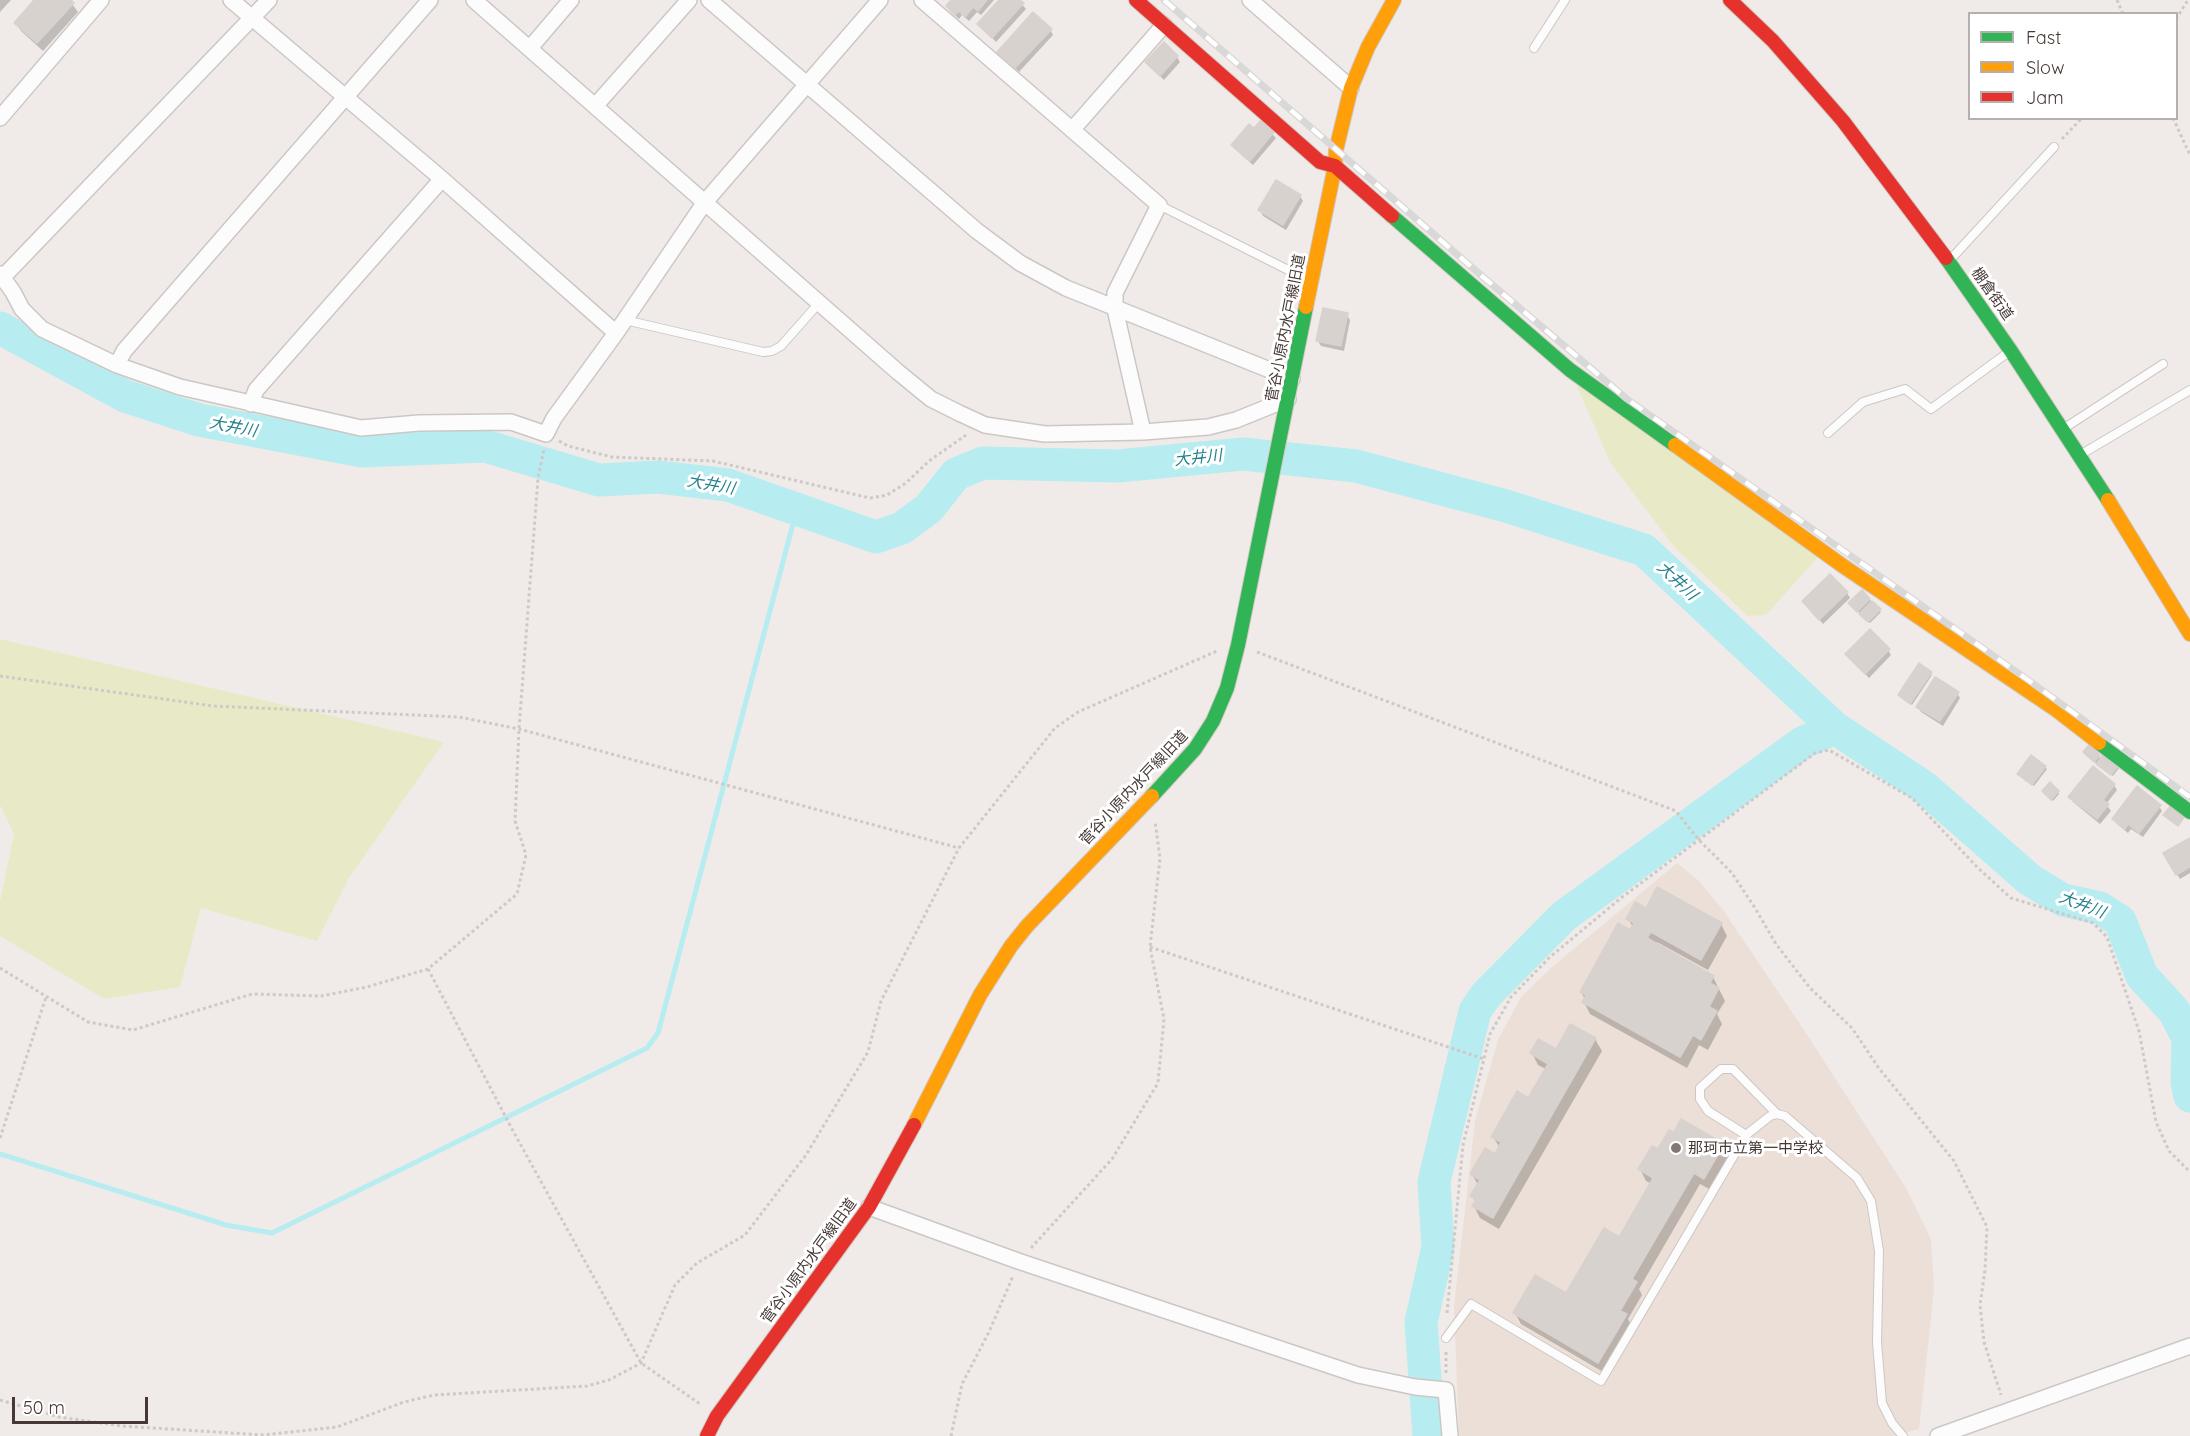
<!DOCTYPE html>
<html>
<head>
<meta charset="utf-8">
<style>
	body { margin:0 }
	#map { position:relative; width:2190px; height:1436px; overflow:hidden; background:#f0ebe8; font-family:Quicksand,sans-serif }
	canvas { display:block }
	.legend { position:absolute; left:1968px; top:12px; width:210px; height:108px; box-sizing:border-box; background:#fff; border:2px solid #b5b0ae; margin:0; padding:8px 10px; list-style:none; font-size:18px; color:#463935 }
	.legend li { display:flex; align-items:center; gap:12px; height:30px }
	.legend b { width:30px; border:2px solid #b5b0ae }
	.scale { position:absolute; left:12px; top:1397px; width:136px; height:27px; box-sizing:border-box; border:3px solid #463935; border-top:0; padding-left:8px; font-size:18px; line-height:21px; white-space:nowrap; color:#463935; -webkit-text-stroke:4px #fff; paint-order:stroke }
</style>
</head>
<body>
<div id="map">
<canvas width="2190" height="1436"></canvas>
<ul class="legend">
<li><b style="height:8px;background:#30b455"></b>Fast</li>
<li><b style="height:8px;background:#ff9f0a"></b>Slow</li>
<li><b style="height:8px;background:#e5322d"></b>Jam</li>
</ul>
<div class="scale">50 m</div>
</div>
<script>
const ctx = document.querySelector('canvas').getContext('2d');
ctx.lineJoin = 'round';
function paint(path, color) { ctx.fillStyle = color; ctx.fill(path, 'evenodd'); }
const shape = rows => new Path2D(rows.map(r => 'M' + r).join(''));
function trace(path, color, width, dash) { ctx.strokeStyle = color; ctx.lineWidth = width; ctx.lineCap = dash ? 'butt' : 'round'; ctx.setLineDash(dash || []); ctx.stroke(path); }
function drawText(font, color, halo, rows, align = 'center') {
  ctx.font = font + ' Quicksand,"Noto Sans JP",sans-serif'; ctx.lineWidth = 6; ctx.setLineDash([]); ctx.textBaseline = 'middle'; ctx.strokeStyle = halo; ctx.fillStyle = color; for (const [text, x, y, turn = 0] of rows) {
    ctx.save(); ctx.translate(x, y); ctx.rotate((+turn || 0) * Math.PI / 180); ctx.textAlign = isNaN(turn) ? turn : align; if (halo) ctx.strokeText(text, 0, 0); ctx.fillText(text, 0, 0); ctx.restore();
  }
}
const education = shape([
	[1677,863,1699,881,1723,910,1804,1030,1906,1188,1931,1239,1934,1290,1919,1429,1893,1436,1459,1436,1454,1306,1475,1121,1498,1040,1521,997,1552,967]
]);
const green = shape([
	[1576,384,1819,556,1766,615,1748,616,1675,548,1610,462],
	[0,639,444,742,349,878,317,941,201,908,180,987,104,999,0,936,0,902,14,834,0,805]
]);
const shadow = shape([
	[0,0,11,0,0,12],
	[36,0,69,0,78,12,43,51,21,31,16,23],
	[953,0,994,0,981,15,977,12,969,21,962,15,959,19,951,12,948,7],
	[1001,0,1018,0,1026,9,996,42,979,24],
	[1050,29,1053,35,1019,72,999,52],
	[1177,57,1180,62,1164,80,1147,63],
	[1261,122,1276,138,1253,165,1236,150,1233,145,1254,130],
	[1300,196,1303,201,1286,230,1263,216,1260,210],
	[1347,315,1350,320,1344,351,1321,346,1318,341],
	[1847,593,1850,598,1823,624,1804,602],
	[1869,599,1881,612,1870,623,1851,605],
	[1888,650,1891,655,1869,678,1847,655],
	[1931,673,1932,675,1912,705,1901,697,1899,695],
	[1957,693,1960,698,1943,726,1921,712,1918,707],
	[2086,755,2099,756,2101,760,2119,768,2113,776],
	[2031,757,2047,769,2034,786,2018,774],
	[2114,785,2117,790,2106,804,2111,811,2100,824,2073,802,2070,797],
	[2058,792,2059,794,2053,801,2045,793],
	[2159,806,2162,811,2143,837,2131,829,2128,833,2117,824,2114,819],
	[2190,840,2190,873,2180,879,2165,854],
	[1646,910,1721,924,1727,936,1708,970,1657,942,1656,945,1713,977,1725,1001,1717,1014,1722,1024,1708,1050,1699,1045,1687,1068,1590,1014,1584,1002,1585,999,1581,992,1633,927,1628,919],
	[1595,1039,1602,1051,1499,1229,1480,1218,1474,1206,1476,1203,1472,1196,1478,1185,1472,1174,1495,1156,1500,1148,1493,1137,1529,1100,1546,1069,1538,1065,1532,1053,1556,1051],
	[1682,1121,1723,1145,1730,1157,1711,1190,1700,1184,1639,1289,1642,1295,1628,1319,1632,1327,1605,1373,1521,1324,1515,1313,1566,1295,1619,1239,1652,1184,1646,1181,1640,1169,1674,1134]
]);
const stream = shape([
	[0,1154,226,1225,272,1233,647,1048,658,1033,797,509]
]);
const river = shape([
	[0,328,125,396,199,420,362,451,485,446,599,480,658,477,728,485,876,537,902,528,929,508,956,474,983,463,1118,466,1243,454,1356,466,1506,506,1644,550,1835,728,1924,787,2030,880,2063,900,2100,908,2120,921,2142,976,2174,1011,2188,1038,2187,1082,2190,1096],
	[1429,1436,1421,1322,1438,1247,1434,1182,1475,1011,1486,995,1564,916,1802,743,1835,728]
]);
const building = shape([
	[34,0,71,0,74,3,37,43,14,23,34,0],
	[951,0,987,0,978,11,973,7,965,17,959,11,955,15,946,6,951,0],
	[999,0,1020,0,1024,3,992,38,977,24,999,0],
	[1033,12,1052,29,1015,68,997,52,1033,12],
	[1164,42,1178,56,1160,76,1145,62,1164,42],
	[1261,120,1274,132,1250,161,1231,145,1249,124,1254,128,1261,120],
	[1276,180,1301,195,1283,225,1258,210,1276,180],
	[1323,308,1348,313,1341,346,1316,341,1323,308],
	[1830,574,1848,592,1819,620,1802,601,1830,574],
	[1862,590,1870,599,1857,612,1848,603,1862,590],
	[1872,601,1881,609,1868,622,1859,614,1872,601],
	[1870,629,1890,649,1865,674,1845,654,1870,629],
	[1919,663,1932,672,1910,704,1898,695,1919,663],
	[1935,677,1959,692,1940,721,1916,707,1935,677],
	[2089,745,2100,755,2094,762,2083,752,2089,745],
	[2104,754,2119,765,2111,775,2096,764,2104,754],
	[2031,755,2046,766,2032,785,2017,774,2031,755],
	[2093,766,2115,784,2103,800,2109,804,2097,819,2068,797,2093,766],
	[2050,782,2059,791,2051,800,2042,791,2050,782],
	[2137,786,2161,805,2139,833,2128,824,2125,829,2112,819,2137,786],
	[2173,803,2187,813,2178,826,2163,815,2173,803],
	[2190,838,2190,867,2176,875,2163,853,2190,838],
	[1657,887,1722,923,1701,960,1651,932,1647,938,1714,976,1710,983,1719,988,1709,1007,1717,1011,1701,1040,1693,1035,1680,1057,1582,1002,1586,995,1580,992,1618,923,1630,930,1634,923,1626,919,1635,902,1646,908,1657,887],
	[1570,1024,1596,1038,1493,1218,1472,1206,1476,1200,1470,1196,1480,1180,1470,1174,1485,1148,1495,1154,1501,1142,1491,1137,1517,1091,1528,1098,1548,1064,1530,1053,1538,1039,1556,1049,1570,1024],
	[1681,1119,1724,1144,1704,1179,1694,1173,1632,1279,1637,1282,1620,1311,1627,1314,1598,1363,1513,1313,1535,1275,1566,1293,1604,1228,1619,1237,1653,1178,1638,1169,1652,1146,1658,1149,1669,1130,1674,1132,1681,1119]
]);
const path = shape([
	[2117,0,2123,14],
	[2176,19,2188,0],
	[2173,118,2190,155],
	[2062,139,2082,118],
	[559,441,568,446,612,457,713,461,870,498,887,495,906,483,929,461,966,435],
	[1257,652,1676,811,1698,839,1732,873,1755,908,1776,944,1810,988,1852,1028,1878,1067,1954,1161,1987,1227,1985,1270,1980,1305,1984,1342,2001,1395],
	[0,676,213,706,459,717,519,729,959,848],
	[1150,947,1484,1059],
	[0,968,88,1022,133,1030,252,994,321,996,367,987,428,969,517,894,526,855,515,821,519,729,538,478,544,449],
	[428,969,512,1129,641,1363,700,1404],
	[0,1138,46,997],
	[1031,1248,1112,1159,1158,1083,1164,1019,1150,947,1160,858,1155,821],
	[1447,1313,1463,1145,1490,1034,1511,997,1550,957,1621,898,1815,753,1829,750,1912,798,1978,868,2011,898,2093,923,2107,937,2139,1031,2156,1122,2169,1151,2190,1172],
	[1446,1373,1446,1350],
	[0,1400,59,1417,122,1426,263,1435,337,1427,404,1402,434,1395,587,1386,609,1380,641,1363,675,1285,697,1263,745,1235,806,1155,868,1052,881,1001,959,848,1055,728,1078,712,1217,651],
	[951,1436,962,1384,989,1332,1013,1276]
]);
const lane = shape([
	[1534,48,1565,0],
	[1159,205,1310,281],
	[1950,260,2054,147],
	[625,320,763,352,772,351,781,346,819,303],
	[2063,429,2163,364],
	[1828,433,1863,402,1905,389,1931,409,2010,351],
	[2080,455,2190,390],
	[1746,1135,1708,1111,1700,1099,1700,1088,1721,1069,1733,1069,1777,1114],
	[1446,1338,1471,1304,1601,1381,1746,1135,1770,1116,1777,1114,1785,1116,1857,1178,1871,1201,1879,1251,1877,1342,1882,1403,1892,1423,1903,1436]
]);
const street = shape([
	[231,0,442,179,616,333],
	[474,0,898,372,931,399,959,413,985,425,1045,434,1143,432,1208,427,1236,420,1288,399],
	[709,0,977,231,1020,263,1066,288,1292,379],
	[922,0,1159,205,1115,293,1115,309,1143,432],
	[1250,0,1351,88],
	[530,48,571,0],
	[596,105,689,0],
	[0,118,101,0],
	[1072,130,1164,25],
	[0,274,13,292,22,309,42,329,117,365,180,387,361,428,419,423,511,422,546,434,554,418,616,333,705,202,880,0],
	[2,278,269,0],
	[117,365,124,351,430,0],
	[251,404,256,390,442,179],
	[869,1207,1018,1261,1358,1375,1415,1387,1446,1390,1450,1436],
	[1938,1436,2190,1346]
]);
const fast = shape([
	[1392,216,1570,370,1675,445],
	[1946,258,2011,351,2108,500],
	[2099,743,2190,812],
	[1152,796,1195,749,1213,721,1227,688,1238,645,1306,307]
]);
const slow = shape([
	[1306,307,1335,166,1336,150,1351,88,1368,47,1394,0],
	[1675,445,1843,566,2055,709,2099,743],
	[2108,500,2190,634],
	[914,1125,980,995,1011,946,1027,926,1152,796]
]);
const jam = shape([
	[1136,0,1320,162,1335,166,1392,216],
	[1730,0,1773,41,1843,121,1946,258],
	[707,1436,717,1416,869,1207,914,1125]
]);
const rail = shape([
	[1164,0,1482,276,1627,399,2031,682,2190,797]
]);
const markers = [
	[1676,1148,6,"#827774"]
];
const streetNames = [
	["棚倉街道",1992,294,55],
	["菅谷小原内水戸線旧道",1286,328,-79],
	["菅谷小原内水戸線旧道",1134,788,-47],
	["菅谷小原内水戸線旧道",809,1261,-54]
];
const poiNames = [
	["那珂市立第一中学校",1688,1148]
];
const waterNames = [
	["大井川",233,427,11],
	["大井川",1198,458,-6],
	["大井川",711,485,10],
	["大井川",1677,581,43],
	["大井川",2082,905,21]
];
paint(education, '#ebdfd7');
paint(green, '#e8eac7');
paint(shadow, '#0003');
trace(stream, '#b7ecf0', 5);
trace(river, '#b7ecf0', 33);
paint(building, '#d8d2cf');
trace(building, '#d8d1ce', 1.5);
trace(lane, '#ccc7c4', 10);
trace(street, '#ccc7c4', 18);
trace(fast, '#d1c7c0', 16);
trace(slow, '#d1c7c0', 16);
trace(jam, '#d1c7c0', 16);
trace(path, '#cec9c6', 3, [3, 3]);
trace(lane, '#fdfcfc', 8);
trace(street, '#fdfcfc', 15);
trace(fast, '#30b455', 14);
trace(slow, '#ff9f0a', 14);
trace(jam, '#e5322d', 14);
trace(rail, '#d9d8d8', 7);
trace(rail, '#fff', 4.5, [14]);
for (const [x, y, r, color] of markers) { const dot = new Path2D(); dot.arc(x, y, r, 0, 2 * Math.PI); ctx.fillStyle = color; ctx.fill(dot); trace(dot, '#fff', 2); }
drawText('15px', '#463935', '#fff', streetNames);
drawText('15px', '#463935', '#fff', poiNames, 'left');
drawText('italic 16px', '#24828d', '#fff', waterNames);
</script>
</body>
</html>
